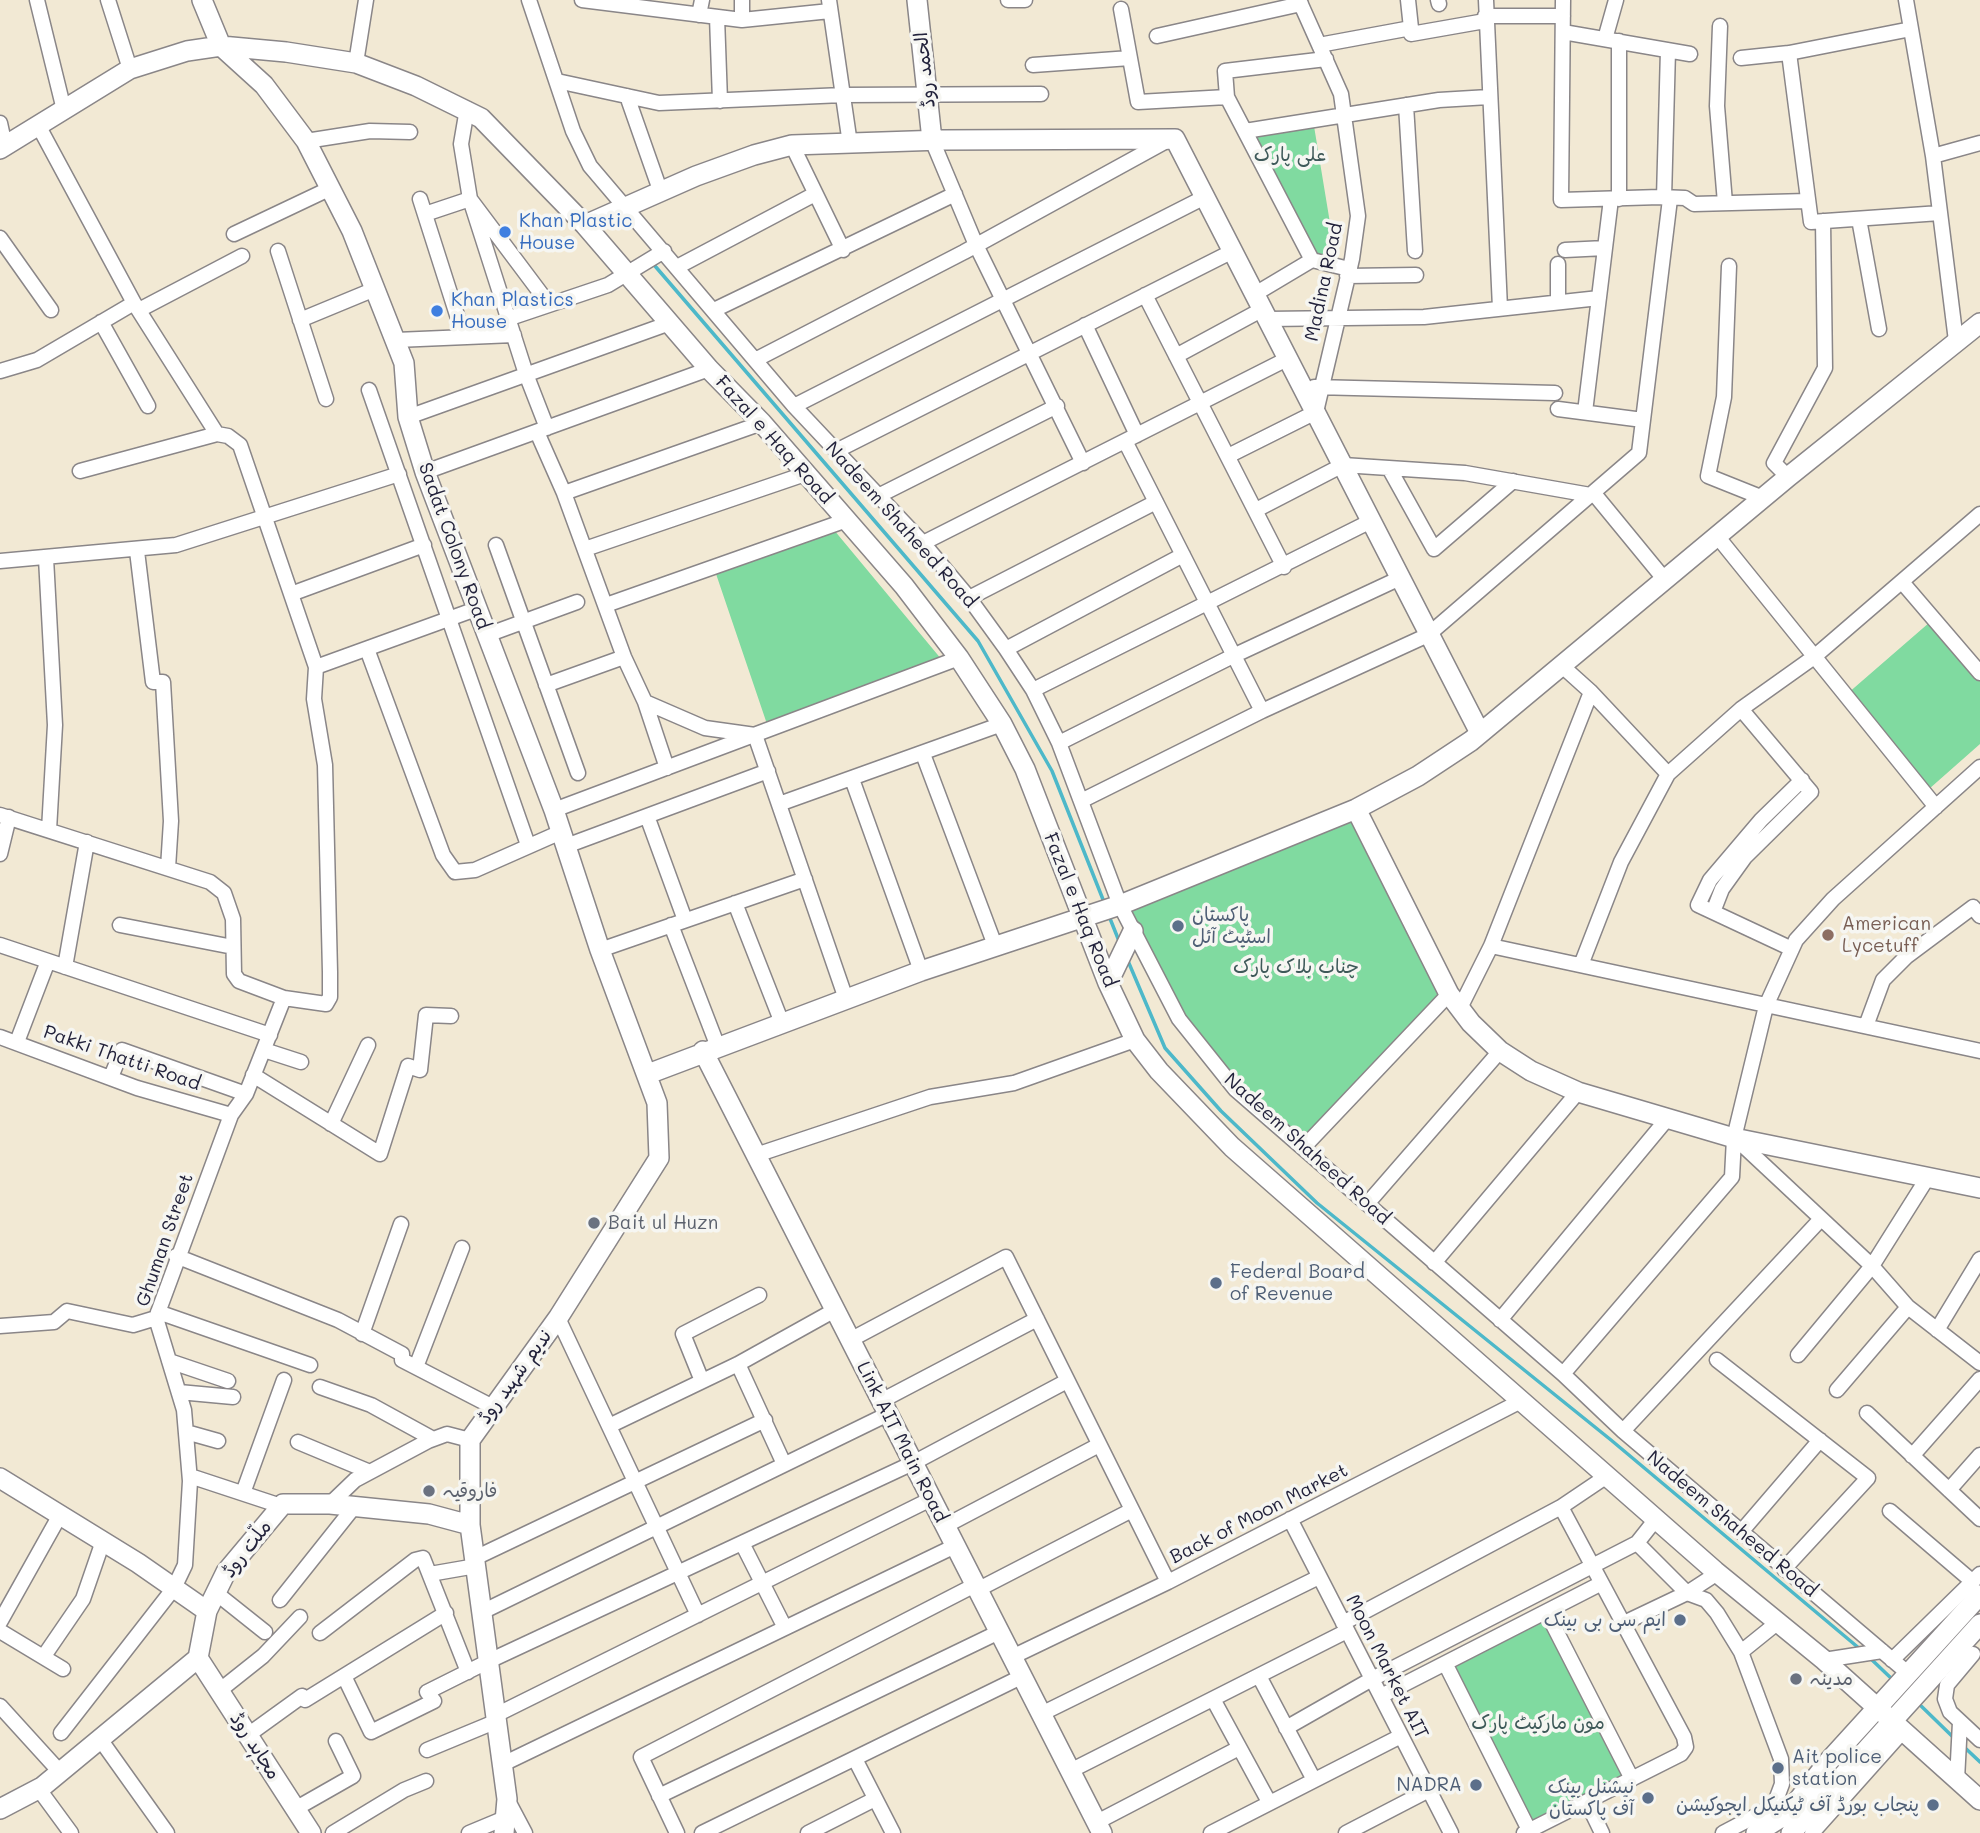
<!DOCTYPE html>
<html>
<head>
<meta charset="utf-8">
<style>
	body { margin:0 }
	canvas { display:block; background:#f2e9d4 }
</style>
</head>
<body>
<canvas width="1980" height="1833"></canvas>
<script>
const ctx = document.querySelector('canvas').getContext('2d');
ctx.lineJoin = 'round';
function paint(path, color) { ctx.fillStyle = color; ctx.fill(path, 'evenodd'); }
const shape = rows => new Path2D(rows.map(r => 'M' + r).join(''));
function trace(path, color, width, dash) { ctx.strokeStyle = color; ctx.lineWidth = width; ctx.lineCap = dash ? 'butt' : 'round'; ctx.setLineDash(dash || []); ctx.stroke(path); }
function drawText(font, color, halo, rows, align = 'center') {
  ctx.font = font + ' Mali,"Playpen Sans Arabic",sans-serif'; ctx.lineWidth = 7; ctx.setLineDash([]); ctx.textBaseline = 'middle'; ctx.strokeStyle = halo; ctx.fillStyle = color; for (const [text, x, y, turn = 0] of rows) {
    ctx.save(); ctx.translate(x, y); ctx.rotate((+turn || 0) * Math.PI / 180); ctx.textAlign = isNaN(turn) ? turn : align; if (halo) ctx.strokeText(text, 0, 0); ctx.fillText(text, 0, 0); ctx.restore();
  }
}
const green = shape([
	[1313,120,1330,223,1326,264,1312,260,1243,128],
	[834,530,942,660,768,727,714,568],
	[1930,622,1980,680,1980,744,1929,789,1847,694],
	[1356,809,1449,994,1303,1148,1235,1089,1179,1019,1120,905],
	[1545,1620,1624,1777,1530,1825,1451,1668]
]);
const stream = shape([
	[655,266,978,641,1052,771,1104,902],
	[1109,916,1119,941],
	[1128,961,1165,1048,1221,1111,1317,1203,1611,1440,1860,1649],
	[1871,1659,1893,1680],
	[1917,1702,1954,1738],
	[1962,1745,1980,1762]
]);
const street = shape([
	[37,0,64,110],
	[108,0,130,69],
	[529,0,573,131,590,166,794,406,923,543,969,598,1006,649,1033,690,1059,743,1120,905,1179,1019,1235,1089,1563,1374,1623,1431,1909,1674],
	[582,0,742,20,830,11],
	[829,0,850,144],
	[1008,0,1025,0],
	[1438,0,1439,4],
	[1486,0,1500,308],
	[1563,0,1561,200,1660,197,1685,198,1694,204,1807,201],
	[1906,0,1933,156,1956,341],
	[1121,9,1138,102,1227,97,1312,260,1349,269],
	[699,15,702,0],
	[1485,16,1563,16],
	[717,17,720,101],
	[742,20,742,0],
	[1720,26,1717,106,1725,203],
	[1411,28,1411,34,1485,21],
	[1563,32,1690,54],
	[1157,36,1301,4],
	[1605,39,1616,0],
	[1619,41,1619,199],
	[1319,45,1411,28,1408,0],
	[1789,53,1811,222,1940,213],
	[1741,58,1789,53,1911,29],
	[356,63,366,0],
	[1033,65,1130,58],
	[557,81,659,103,843,95,1041,94],
	[627,96,660,190],
	[1227,97,1225,71,1326,59],
	[1406,105,1415,251],
	[467,109,461,144,470,199,526,374,547,428],
	[0,123,5,146],
	[1245,131,1439,100,1489,97],
	[932,140,976,245,1083,463],
	[306,141,370,131,410,132],
	[792,145,843,250],
	[1933,156,1980,143],
	[1664,198,1668,50],
	[420,199,464,337],
	[425,214,470,199,548,303],
	[1859,219,1879,329],
	[234,234,331,188],
	[0,238,51,310],
	[1565,250,1605,248],
	[278,251,326,399],
	[1558,264,1558,302],
	[1729,266,1724,397,1708,476,1763,498],
	[677,267,815,194],
	[1347,276,1416,275],
	[1255,294,1312,260],
	[1145,295,1284,567],
	[139,310,242,256],
	[714,310,955,194],
	[510,318,608,285,664,251],
	[1268,319,1424,317,1599,298],
	[300,320,375,289],
	[101,322,148,406],
	[1085,325,1137,435],
	[396,340,514,335],
	[1176,356,1263,309],
	[755,360,964,252,1168,140],
	[0,371,37,360,134,303,38,125],
	[1314,387,1555,393],
	[369,390,528,845],
	[794,406,1205,197],
	[1558,409,1643,420],
	[1585,412,1611,199],
	[408,417,670,323],
	[537,432,564,493,624,657,645,702,667,768],
	[1125,441,1262,711],
	[836,451,1233,251],
	[1228,456,1316,412,1352,259,1358,216,1341,94,1299,0],
	[1389,468,1434,549,1513,481],
	[80,471,217,434],
	[425,472,709,369],
	[1788,477,1774,463,1825,368,1823,221],
	[564,493,762,423],
	[878,496,1057,406],
	[1256,510,1343,465,1465,473,1596,496,1665,580],
	[1717,536,1936,807],
	[923,543,1287,359],
	[496,545,578,773],
	[585,549,805,474],
	[137,551,153,682,163,682,171,821,168,868],
	[46,558,55,725,49,830],
	[0,561,176,545,399,474],
	[1902,582,1980,673],
	[291,594,424,545],
	[969,598,1156,502],
	[606,605,847,520],
	[487,635,577,602],
	[367,649,443,855,455,872,475,870,561,832],
	[1006,649,1183,555],
	[1561,665,1591,692,1668,774],
	[316,667,476,609],
	[546,685,624,657],
	[1033,690,1371,521],
	[645,702,705,728,755,735,846,999],
	[1059,743,1233,656,1398,579],
	[923,754,996,948],
	[852,779,921,971],
	[1083,800,1262,711,1428,635,1639,453,1670,199],
	[779,804,1002,724],
	[554,810,959,658],
	[0,815,210,882,224,893,233,919,234,974,239,981,284,998,326,1004,330,997,330,972,325,765,314,699,316,667,240,445,228,436,217,434,134,303],
	[647,816,685,920],
	[566,846,768,771],
	[0,854,9,817],
	[735,903,782,1023],
	[1713,912,1722,889,1745,857,1811,792,1741,709],
	[120,925,233,947],
	[671,925,718,1047],
	[0,945,270,1035],
	[1491,946,1980,1051],
	[1792,949,1698,905,1710,880,1761,820,1802,780],
	[600,950,805,879],
	[1581,965,1621,862,1668,774,1741,709,1814,657,1980,514],
	[65,967,87,842],
	[1460,1008,1491,946,1591,692],
	[1866,1026,1883,980,1906,957,1973,907,1980,916],
	[0,1037,137,1088,231,1115],
	[17,1042,48,961],
	[264,1050,301,1062],
	[253,1075,380,1154,408,1066,420,1070,426,1015,451,1016],
	[111,1077,122,1050,246,1094],
	[331,1124,368,1045],
	[1735,1138,1872,1266,1908,1307,1980,1363],
	[1303,1148,1449,994],
	[756,1155,930,1097,1014,1083,1135,1040],
	[1367,1204,1500,1051],
	[176,1256,338,1320,402,1354,402,1360,493,1407],
	[1434,1263,1578,1092],
	[158,1312,310,1365],
	[558,1318,698,1615],
	[1500,1320,1667,1119],
	[0,1326,54,1322,67,1311,133,1325,156,1318],
	[1937,1330,1980,1259],
	[362,1334,401,1224],
	[850,1340,1006,1257,1168,1582],
	[1798,1355,1872,1266,1928,1177],
	[1717,1360,1868,1478,1784,1569],
	[169,1361,228,1381],
	[738,1364,784,1464],
	[416,1367,462,1248],
	[1563,1374,1732,1177,1734,1138,1766,1006,1796,940,1833,899,1980,767],
	[702,1381,683,1334,759,1295],
	[320,1387,371,1405,433,1439],
	[1837,1390,1908,1307],
	[179,1392,233,1397],
	[881,1401,1037,1319],
	[1867,1413,1980,1519],
	[609,1426,738,1364,835,1310],
	[1623,1431,1820,1220],
	[186,1432,218,1441],
	[298,1442,370,1472],
	[1912,1456,1980,1379],
	[190,1476,281,1506],
	[1949,1490,1980,1455],
	[243,1493,284,1380],
	[330,1504,355,1480,428,1441,447,1434,470,1440],
	[1890,1511,1973,1582],
	[1290,1519,1451,1833],
	[945,1526,1099,1445],
	[1741,1532,1820,1440],
	[742,1543,785,1628],
	[1637,1543,1687,1593,1706,1600,1717,1613,1741,1652,1781,1759,1782,1784,1776,1800,1763,1812,1723,1833],
	[475,1558,765,1420],
	[430,1574,476,1566],
	[977,1590,1132,1510],
	[216,1593,265,1632],
	[280,1600,354,1507],
	[482,1612,888,1414],
	[1547,1613,1632,1779],
	[0,1622,60,1515],
	[1343,1623,1561,1507,1607,1476],
	[1624,1623,1687,1593,1710,1578,1715,1571],
	[0,1631,63,1669],
	[320,1633,415,1560,423,1558,468,1672],
	[1741,1652,1777,1623],
	[1973,1654,1947,1685,1945,1699,1950,1712,1980,1740],
	[44,1656,83,1599,103,1541],
	[1012,1657,1168,1582,1521,1401],
	[1824,1660,1882,1651],
	[1892,1660,1980,1574],
	[1446,1665,1529,1830],
	[344,1676,371,1732,434,1701,427,1692,489,1661,913,1463,1067,1381],
	[1259,1676,1314,1780],
	[219,1691,263,1656,300,1617],
	[1381,1696,1600,1584],
	[1213,1699,1269,1802],
	[0,1706,60,1772],
	[1041,1714,1319,1577],
	[496,1715,931,1499],
	[1286,1728,1372,1679,1637,1543,1656,1519],
	[61,1733,174,1588,185,1565,190,1481,184,1410,156,1318,231,1115,246,1094,284,998],
	[248,1735,302,1696,305,1700,446,1613],
	[100,1739,167,1833],
	[427,1750,497,1721],
	[855,1759,893,1833],
	[503,1764,955,1546],
	[1070,1771,1347,1631],
	[1957,1780,1960,1722],
	[38,1788,71,1833],
	[659,1796,999,1632],
	[507,1799,525,1833],
	[1587,1802,1602,1833],
	[295,1809,353,1776,336,1741],
	[1097,1822,1239,1748],
	[333,1833,404,1790,426,1781],
	[469,1833,505,1818],
	[677,1833,641,1757,975,1585],
	[702,1833,1021,1677],
	[808,1833,875,1799],
	[1211,1833,1401,1736],
	[1346,1833,1429,1790],
	[1524,1833,1681,1754,1686,1747,1684,1737,1561,1507],
	[1812,1833,1903,1731]
]);
const secondary = shape([
	[202,0,221,46,264,85,306,141,352,231,404,363,408,417,425,472,554,810,600,950,657,1103,659,1158,558,1318,470,1440,470,1525,507,1799,504,1833],
	[917,0,932,140],
	[0,149,130,69,187,51,221,46,286,52,356,63,416,86,481,118,585,225,709,369,762,423,904,586,959,658,1002,724,1025,769,1108,983,1135,1040,1159,1071,1232,1147,1715,1571,1824,1660,1980,1800],
	[585,225,696,176,754,155,792,145,942,140,1175,139,1480,733],
	[1356,809,1449,994,1471,1023,1500,1051,1531,1071,1578,1092,1734,1138,1980,1188],
	[1108,983,1133,931],
	[703,1051,1102,1833],
	[648,1074,921,971,1120,905,1356,809,1418,776,1471,741,1788,477,1980,323],
	[0,1478,138,1563,207,1611],
	[198,1658,311,1833],
	[0,1809,42,1787,198,1658,207,1611,226,1572,283,1504,330,1504,429,1514,470,1525],
	[1756,1833,1782,1817,1799,1799,1828,1762,1980,1595],
	[1791,1833,1980,1624]
]);
const markers = [
	[505,232,7,"#3f7fe0"],
	[437,311,7,"#3f7fe0"],
	[1178,926,7,"#5c6f8a"],
	[1828,935,7,"#8d6e63"],
	[594,1223,7,"#6b7280"],
	[1216,1283,7,"#5c6f8a"],
	[429,1491,7,"#6b7280"],
	[1680,1620,7,"#5c6f8a"],
	[1796,1679,7,"#6b7280"],
	[1778,1768,7,"#5c6f8a"],
	[1476,1785,7,"#5c6f8a"],
	[1648,1798,7,"#5c6f8a"],
	[1933,1805,7,"#5c6f8a"]
];
const streetNames = [
	["الحمد روڈ",925,70,-96],
	["Madina Road",1324,282,-78],
	["Fazal e Haq Road",774,440,48],
	["Nadeem Shaheed Road",901,525,48],
	["Sadat Colony Road",454,546,70],
	["Fazal e Haq Road",1080,910,68],
	["Pakki Thatti Road",122,1058,19],
	["Nadeem Shaheed Road",1307,1149,42],
	["Ghuman Street",165,1240,-71],
	["ندیم شہید روڈ",515,1377,-54],
	["Link AIT Main Road",902,1442,63],
	["Back of Moon Market",1259,1514,-27],
	["Nadeem Shaheed Road",1732,1524,40],
	["ملّت روڈ",247,1549,-52],
	["Moon Market AIT",1387,1667,63],
	["مجاہد روڈ",255,1746,57]
];
const parkNames = [
	["علی پارک",1290,155],
	["چناب بلاک پارک",1296,967],
	["مون مارکیٹ پارک",1538,1723]
];
const shopNames = [
	["Khan Plastic",519,221],
	["House",519,243],
	["Khan Plastics",451,300],
	["House",451,322]
];
const serviceNames = [
	["پاکستان",1192,915,"left"],
	["اسٹیٹ آئل",1192,937,"left"],
	["Federal Board",1230,1272,"left"],
	["of Revenue",1230,1294,"left"],
	["ایم سی بی بینک",1666,1620],
	["Ait police",1792,1757,"left"],
	["station",1792,1779,"left"],
	["NADRA",1462,1785],
	["نیشنل بینک",1634,1787],
	["آف پاکستان",1634,1809],
	["پنجاب بورڈ آف ٹیکنیکل ایجوکیشن",1919,1805]
];
const educationNames = [
	["American",1842,924],
	["Lycetuff",1842,946]
];
const worshipNames = [
	["Bait ul Huzn",608,1223],
	["فاروقیہ",443,1491],
	["مدینہ",1810,1679]
];
paint(green, '#80daa0');
trace(stream, '#4db8c9', 3.5);
trace(street, '#8a8688', 17);
trace(secondary, '#8a8688', 22);
trace(street, '#fff', 14);
trace(secondary, '#fff', 19);
for (const [x, y, r, color] of markers) { const dot = new Path2D(); dot.arc(x, y, r, 0, 2 * Math.PI); ctx.fillStyle = color; ctx.fill(dot); trace(dot, '#f6f6f2', 2.5); }
drawText('19px', '#22223b', '#f6f6f2', streetNames);
drawText('19px', '#3e5959', '#f6f6f2', parkNames);
drawText('19px', '#366cbe', '#f6f6f2', shopNames, 'left');
drawText('19px', '#4e5e75', '#f6f6f2', serviceNames, 'right');
drawText('19px', '#785e54', '#f6f6f2', educationNames, 'left');
drawText('19px', '#5b616d', '#f6f6f2', worshipNames, 'left');
</script>
</body>
</html>
